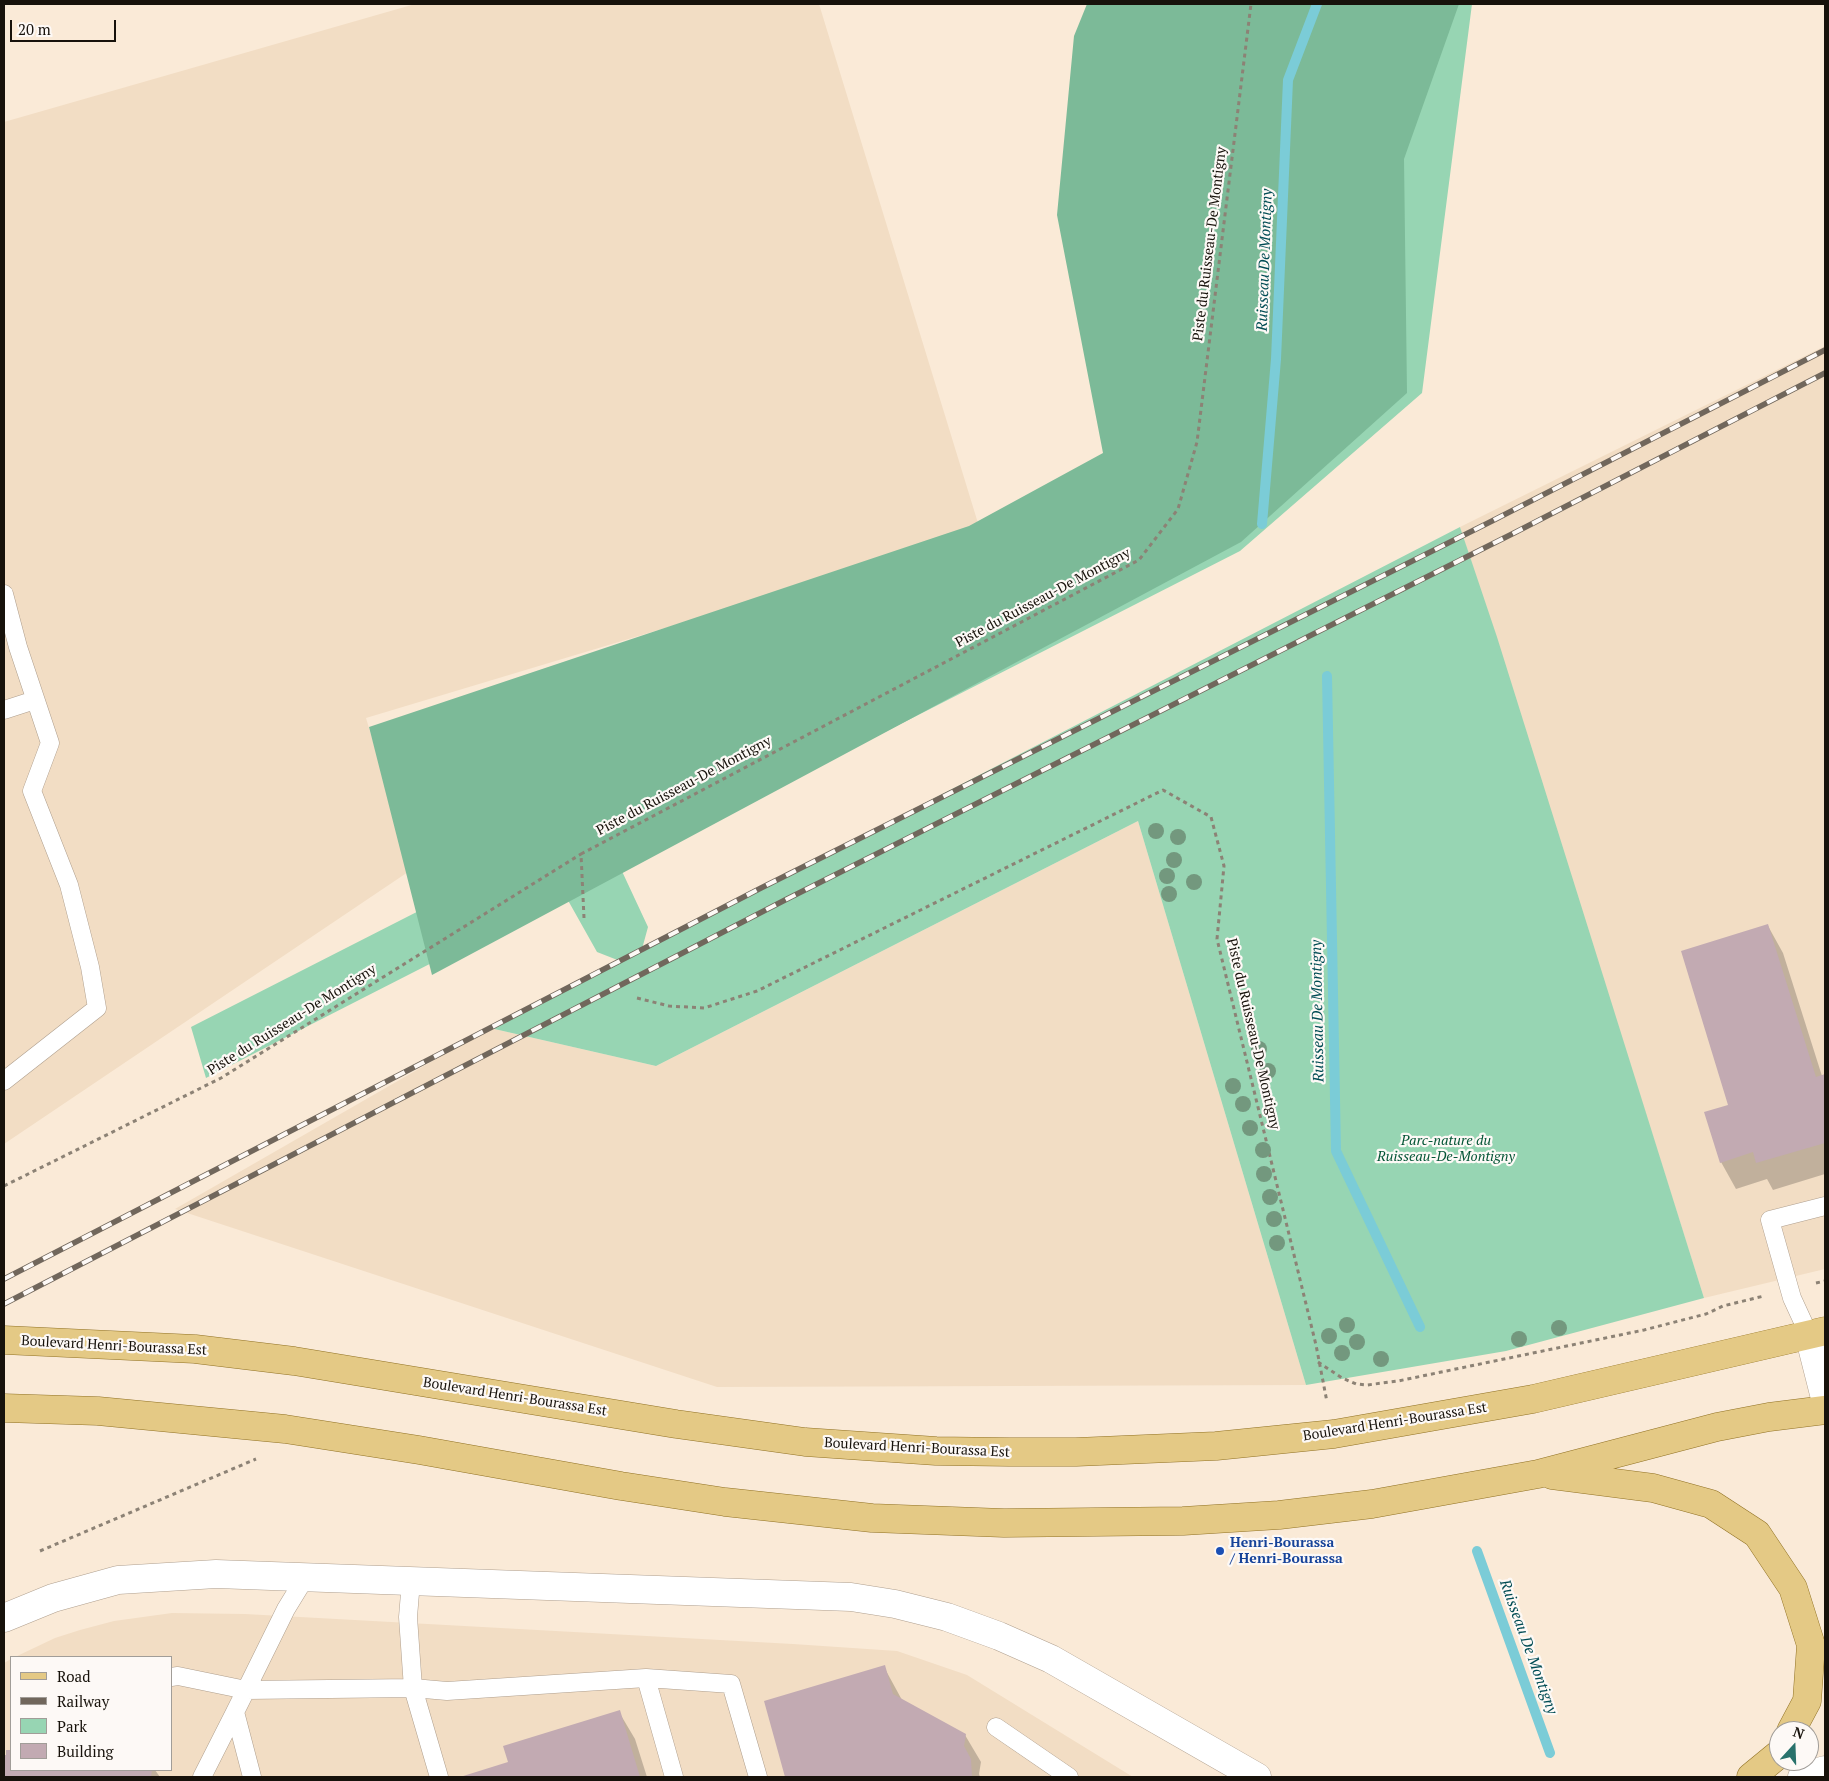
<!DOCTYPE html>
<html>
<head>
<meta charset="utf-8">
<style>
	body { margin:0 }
	#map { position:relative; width:1829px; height:1781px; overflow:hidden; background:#faead7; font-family:"PT Serif",serif }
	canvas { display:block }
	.frame { position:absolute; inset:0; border:5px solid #17120b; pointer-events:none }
	.legend { position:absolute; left:10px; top:1656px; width:162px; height:115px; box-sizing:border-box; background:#fdf9f6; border:1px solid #a19d98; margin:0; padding:6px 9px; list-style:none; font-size:15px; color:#17120b }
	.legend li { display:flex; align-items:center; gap:10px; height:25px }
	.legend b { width:25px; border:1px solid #a19d98 }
	.north { position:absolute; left:1769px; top:1721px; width:50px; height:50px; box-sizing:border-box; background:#fdf9f6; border:1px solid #a19d98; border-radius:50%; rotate:20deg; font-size:14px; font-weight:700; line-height:20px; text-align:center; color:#17120b }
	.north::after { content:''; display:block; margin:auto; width:18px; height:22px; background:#29726c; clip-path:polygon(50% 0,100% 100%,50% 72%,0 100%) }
	.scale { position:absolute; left:10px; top:20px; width:106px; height:22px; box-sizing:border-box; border:2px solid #17120b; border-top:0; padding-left:6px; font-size:15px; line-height:18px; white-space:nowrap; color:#17120b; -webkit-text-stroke:4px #fdf9f6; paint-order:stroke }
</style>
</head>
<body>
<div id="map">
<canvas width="1829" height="1781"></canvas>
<div class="frame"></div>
<ul class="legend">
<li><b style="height:6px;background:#e4c985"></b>Road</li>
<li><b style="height:6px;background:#71675c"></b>Railway</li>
<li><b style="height:14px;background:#97d5b3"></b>Park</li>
<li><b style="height:14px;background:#c2aab2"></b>Building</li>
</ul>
<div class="north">N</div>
<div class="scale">20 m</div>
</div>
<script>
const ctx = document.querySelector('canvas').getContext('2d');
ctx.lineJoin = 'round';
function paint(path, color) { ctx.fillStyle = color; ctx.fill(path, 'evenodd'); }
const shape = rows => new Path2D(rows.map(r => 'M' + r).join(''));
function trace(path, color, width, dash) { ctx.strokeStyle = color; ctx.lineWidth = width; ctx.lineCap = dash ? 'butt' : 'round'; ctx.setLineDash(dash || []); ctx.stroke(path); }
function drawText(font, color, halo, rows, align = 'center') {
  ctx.font = font + ' "PT Serif",serif'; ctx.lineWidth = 4.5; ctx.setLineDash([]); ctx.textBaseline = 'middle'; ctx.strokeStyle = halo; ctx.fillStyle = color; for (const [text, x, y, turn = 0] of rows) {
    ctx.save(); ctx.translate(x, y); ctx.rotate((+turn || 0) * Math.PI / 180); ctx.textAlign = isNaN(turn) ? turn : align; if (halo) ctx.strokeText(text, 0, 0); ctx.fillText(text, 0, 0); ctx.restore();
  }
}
const built = shape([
	[415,4,819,4,981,533,366,718,411,870,4,1144,4,122],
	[1825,346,1825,1269,1704,1298,1460,527],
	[1138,821,1306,1385,717,1387,175,1209,490,1028,656,1066],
	[172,1613,245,1614,793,1644,897,1651,967,1675,1133,1777,4,1777,4,1663,11,1659,11,1770,171,1770,171,1657,15,1657,55,1638,80,1630,114,1621]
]);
const green = shape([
	[1254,4,1472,4,1422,393,1240,551,620,867,648,927,642,949,1460,527,1497,637,1704,1298,1506,1351,1306,1385,1138,821,656,1066,490,1028,620,961,597,952,565,895,206,1078,191,1027,1186,520]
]);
const forest = shape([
	[1087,4,1459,4,1404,159,1407,393,1241,542,432,975,369,727,969,526,1103,453,1057,215,1074,36]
]);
const shadow = shape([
	[1768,926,1783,953,1822,1076,1825,1075,1825,1174,1773,1190,1767,1179,1736,1189,1721,1162,1730,1106],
	[884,1667,902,1700,965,1735,981,1762,979,1774,980,1777,786,1777,766,1702],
	[619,1712,635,1739,647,1777,463,1777,509,1763],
	[7,1751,11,1751,11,1770,155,1770,160,1777,4,1777,4,1756,8,1756]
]);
const stream = shape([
	[1262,524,1276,359,1288,80,1317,4],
	[1327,676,1336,1151,1420,1327],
	[1477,1551,1550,1753]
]);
const building = shape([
	[1768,924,1816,1077,1825,1074,1825,1143,1756,1163,1753,1152,1720,1163,1704,1112,1728,1105,1681,951],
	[885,1665,893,1694,966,1734,964,1746,971,1759,972,1777,785,1777,764,1701],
	[620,1710,640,1777,460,1777,508,1762,503,1746],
	[6,1750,11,1750,11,1770,152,1770,151,1777,4,1777,4,1755,6,1755]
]);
const path = shape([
	[584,918,581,854,1139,560,1178,509,1197,442,1251,4],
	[637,998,669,1006,704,1008,757,991,1163,790,1211,817,1224,866,1217,939,1316,1345,1327,1402],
	[4,1186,221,1078,581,854],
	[1816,1283,1825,1281],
	[1318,1362,1342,1378,1356,1384,1367,1385,1398,1381,1644,1330,1706,1314,1723,1306,1764,1296],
	[40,1551,256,1459]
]);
const service = shape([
	[4,594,18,647,50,743,32,791,69,885,90,967,97,1008,4,1081],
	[4,710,35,700],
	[1809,1335,1792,1298,1770,1220,1825,1206],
	[305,1578,286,1609,246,1690,413,1688,447,1691,646,1678,731,1684,758,1777],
	[411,1581,408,1617,413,1688,439,1777],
	[171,1677,178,1676,246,1690,235,1712,252,1777],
	[646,1678,674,1777],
	[996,1727,1069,1777],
	[202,1777,235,1712]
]);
const tertiary = shape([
	[1809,1335,1825,1398],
	[4,1618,53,1598,118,1580,216,1574,851,1597,895,1604,947,1617,999,1636,1051,1659,1257,1777],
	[1802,1777,1825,1770]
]);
const primary = shape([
	[4,1340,195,1349,294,1361,676,1424,805,1442,936,1451,1009,1452,1076,1452,1216,1446,1334,1434,1533,1399,1825,1331],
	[4,1408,98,1411,285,1429,419,1450,621,1486,725,1502,872,1518,1004,1523,1183,1521,1279,1515,1372,1504,1538,1474,1717,1427,1769,1417,1825,1410],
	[1552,1475,1653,1488,1711,1504,1757,1534,1793,1588,1811,1645,1807,1701,1791,1731],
	[1751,1777,1779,1754]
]);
const rail = shape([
	[4,1279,761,888,1492,521,1825,350],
	[4,1304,785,900,1514,533,1825,373]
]);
const trees = [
	[1156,831],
	[1178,837],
	[1174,860],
	[1167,876],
	[1194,882],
	[1169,894],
	[1259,1049],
	[1268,1071],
	[1233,1086],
	[1243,1104],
	[1250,1128],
	[1263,1150],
	[1264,1174],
	[1270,1197],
	[1274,1219],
	[1277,1243],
	[1347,1325],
	[1559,1328],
	[1329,1336],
	[1519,1339],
	[1357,1342],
	[1342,1353],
	[1381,1359]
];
const markers = [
	[1220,1551,5,"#1a4fb4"]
];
const streetNames = [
	["Piste du Ruisseau-De Montigny",1210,244,-83],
	["Piste du Ruisseau-De Montigny",1043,598,-28],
	["Piste du Ruisseau-De Montigny",684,786,-28],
	["Piste du Ruisseau-De Montigny",292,1020,-32],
	["Piste du Ruisseau-De Montigny",1253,1034,77],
	["Boulevard Henri-Bourassa Est",114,1346,3],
	["Boulevard Henri-Bourassa Est",515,1397,9],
	["Boulevard Henri-Bourassa Est",1395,1422,-9],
	["Boulevard Henri-Bourassa Est",917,1448,3]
];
const parkNames = [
	["Parc-nature du",1446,1141],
	["Ruisseau-De-Montigny",1446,1157]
];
const transitNames = [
	["Henri-Bourassa",1230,1543],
	["/ Henri-Bourassa",1230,1559]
];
const waterNames = [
	["Ruisseau De Montigny",1265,260,-88],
	["Ruisseau De Montigny",1318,1011,-91],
	["Ruisseau De Montigny",1528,1647,70]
];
paint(built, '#f2ddc4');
paint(green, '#97d5b3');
paint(forest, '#7cba98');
paint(shadow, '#0003');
trace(stream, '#7bccd7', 10);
paint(building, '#c2aab2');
trace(service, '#af9f8e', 19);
trace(tertiary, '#af9f8e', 29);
trace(primary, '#917225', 29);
trace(path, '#8c8275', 3, [4, 4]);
trace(service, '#fff', 18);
trace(tertiary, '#fff', 28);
trace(primary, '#e4c985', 28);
trace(rail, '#71675c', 5.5);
trace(rail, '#fdf9f6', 4, [11]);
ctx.fillStyle = '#73987e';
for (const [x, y] of trees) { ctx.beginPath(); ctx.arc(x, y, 8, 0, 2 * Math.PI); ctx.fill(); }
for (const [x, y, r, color] of markers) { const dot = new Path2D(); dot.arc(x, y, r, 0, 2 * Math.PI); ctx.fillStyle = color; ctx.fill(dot); trace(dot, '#fdf9f6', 2); }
drawText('14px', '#17120b', '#fdf9f6', streetNames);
drawText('italic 14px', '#045536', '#fdf9f6', parkNames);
drawText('bold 14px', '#164399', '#fdf9f6', transitNames, 'left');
drawText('italic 15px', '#004c54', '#fdf9f6', waterNames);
</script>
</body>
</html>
